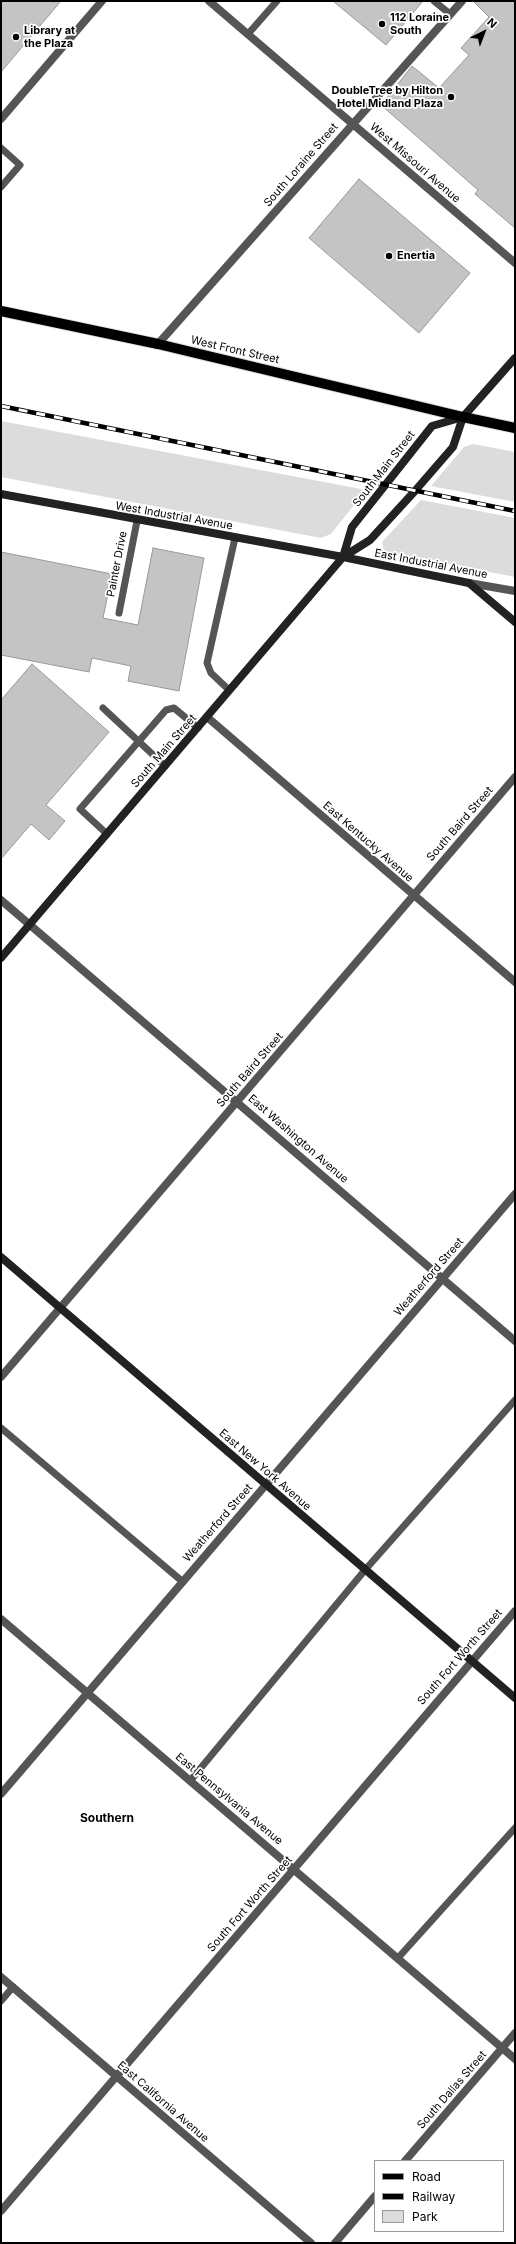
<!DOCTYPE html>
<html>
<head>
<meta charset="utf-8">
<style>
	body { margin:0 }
	#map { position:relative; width:516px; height:2244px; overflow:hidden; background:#fff; font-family:Inter,sans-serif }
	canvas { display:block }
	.frame { position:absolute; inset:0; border:2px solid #000; pointer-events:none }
	.legend { position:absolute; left:374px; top:2160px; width:130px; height:72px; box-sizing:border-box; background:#fff; border:1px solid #999; margin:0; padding:5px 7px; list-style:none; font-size:12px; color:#000 }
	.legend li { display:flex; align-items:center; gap:8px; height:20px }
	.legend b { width:20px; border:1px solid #999 }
	.north { position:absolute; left:464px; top:12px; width:40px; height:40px; -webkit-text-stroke:3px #fff; paint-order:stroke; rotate:42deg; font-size:11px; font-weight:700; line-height:16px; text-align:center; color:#000 }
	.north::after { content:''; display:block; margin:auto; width:14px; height:18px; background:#000; clip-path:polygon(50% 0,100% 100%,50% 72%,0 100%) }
</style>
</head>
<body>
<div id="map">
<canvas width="516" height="2244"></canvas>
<div class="frame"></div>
<ul class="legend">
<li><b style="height:5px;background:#000"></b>Road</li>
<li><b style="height:5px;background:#000"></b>Railway</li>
<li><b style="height:11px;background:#dcdcdc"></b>Park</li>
</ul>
<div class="north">N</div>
</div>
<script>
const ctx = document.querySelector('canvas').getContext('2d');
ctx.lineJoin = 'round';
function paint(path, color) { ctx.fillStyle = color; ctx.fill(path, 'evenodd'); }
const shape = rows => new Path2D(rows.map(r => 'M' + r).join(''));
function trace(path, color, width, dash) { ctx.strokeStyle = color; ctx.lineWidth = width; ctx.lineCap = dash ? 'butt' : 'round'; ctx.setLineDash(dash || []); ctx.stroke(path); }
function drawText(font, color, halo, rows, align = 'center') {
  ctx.font = font + ' Inter,sans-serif'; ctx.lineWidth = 3.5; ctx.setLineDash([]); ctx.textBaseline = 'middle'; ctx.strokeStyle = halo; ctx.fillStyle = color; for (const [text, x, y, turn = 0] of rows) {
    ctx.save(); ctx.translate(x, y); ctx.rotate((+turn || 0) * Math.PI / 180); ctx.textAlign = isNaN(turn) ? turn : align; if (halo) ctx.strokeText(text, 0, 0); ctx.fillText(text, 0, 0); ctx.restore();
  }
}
const green = shape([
	[1,421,366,490,331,534,321,538,1,477],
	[473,444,515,452,515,502,431,486,464,447],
	[421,500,515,518,515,577,384,551,382,542]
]);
const building = shape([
	[1,1,61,1,1,72,1,1],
	[333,1,423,1,386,45,333,1],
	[473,1,515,1,515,228,475,194,478,190,381,105,412,66,439,88,469,55,461,48,489,17,473,1],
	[359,179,470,273,419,333,309,238,359,179],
	[153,548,204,558,179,691,128,681,131,666,92,658,89,672,1,655,1,552,112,574,103,618,138,625,153,548],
	[32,664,109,732,46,805,65,821,49,840,31,824,1,859,1,700,32,664]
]);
const lane = shape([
	[434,1,450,14],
	[248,34,277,1],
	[1,148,20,165,1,187],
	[119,613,137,521],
	[229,690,211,673,207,663,235,538],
	[103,708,165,766],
	[107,834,80,809,166,710,174,708,198,728],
	[1,1428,183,1582],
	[190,1781,365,1570,515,1400],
	[398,1958,515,1828],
	[1,2001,13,1987]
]);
const street = shape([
	[209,1,515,263],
	[1,119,102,1],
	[158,344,462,1],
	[469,583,515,591],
	[207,717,515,982],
	[1,900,515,1341],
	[1,1377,515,777],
	[1,1619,515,2059],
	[1,1794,515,1194],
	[1,1977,311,2243],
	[405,2161,515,2033],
	[1,2211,515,1611],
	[335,2243,375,2196]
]);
const secondary = shape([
	[1,494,343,557,469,583,515,622],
	[343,557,352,527,432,426,463,417],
	[1,958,343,557,370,540,414,492,453,447,463,417,515,358],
	[1,1257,515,1698]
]);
const primary = shape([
	[1,311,158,344,463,417,515,428]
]);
const rail = shape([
	[1,406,515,511]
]);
const markers = [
	[382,24,4,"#000"],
	[16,37,4,"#000"],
	[451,97,4,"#000"],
	[389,256,4,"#000"]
];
const poiNames = [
	["112 Loraine",390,18],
	["South",390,31],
	["Library at",24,31],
	["the Plaza",24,44],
	["DoubleTree by Hilton",443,91,"right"],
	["Hotel Midland Plaza",443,104,"right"],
	["Enertia",397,256]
];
const streetNames = [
	["West Missouri Avenue",415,163,41],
	["South Loraine Street",301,165,-49],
	["West Front Street",235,350,13],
	["South Main Street",384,469,-52],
	["West Industrial Avenue",174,516,10],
	["Painter Drive",117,564,-79],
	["East Industrial Avenue",431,564,11],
	["South Main Street",164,751,-49],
	["South Baird Street",460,824,-49],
	["East Kentucky Avenue",368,842,41],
	["South Baird Street",250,1070,-49],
	["East Washington Avenue",298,1139,41],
	["Weatherford Street",429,1277,-49],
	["East New York Avenue",265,1470,41],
	["Weatherford Street",218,1523,-49],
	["South Fort Worth Street",460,1657,-49],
	["East Pennsylvania Avenue",229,1799,40],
	["South Fort Worth Street",250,1904,-49],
	["South Dallas Street",452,2090,-49],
	["East California Avenue",163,2102,41]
];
const neighbourhoodNames = [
	["Southern",107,1818]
];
paint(green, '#dcdcdc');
paint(building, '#c4c4c4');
trace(building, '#999', 1);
trace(primary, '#dbdbdb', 12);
trace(lane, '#555', 7);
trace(street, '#555', 8);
trace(secondary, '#222', 8);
trace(primary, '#000', 10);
trace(rail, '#000', 4.5);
trace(rail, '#fff', 3, [9]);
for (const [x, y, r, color] of markers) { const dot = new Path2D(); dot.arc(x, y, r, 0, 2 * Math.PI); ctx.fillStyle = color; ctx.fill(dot); trace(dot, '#fff', 1.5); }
drawText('bold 11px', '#000', '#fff', poiNames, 'left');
drawText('11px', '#000', '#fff', streetNames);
drawText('bold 12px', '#000', '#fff', neighbourhoodNames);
</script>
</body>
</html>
